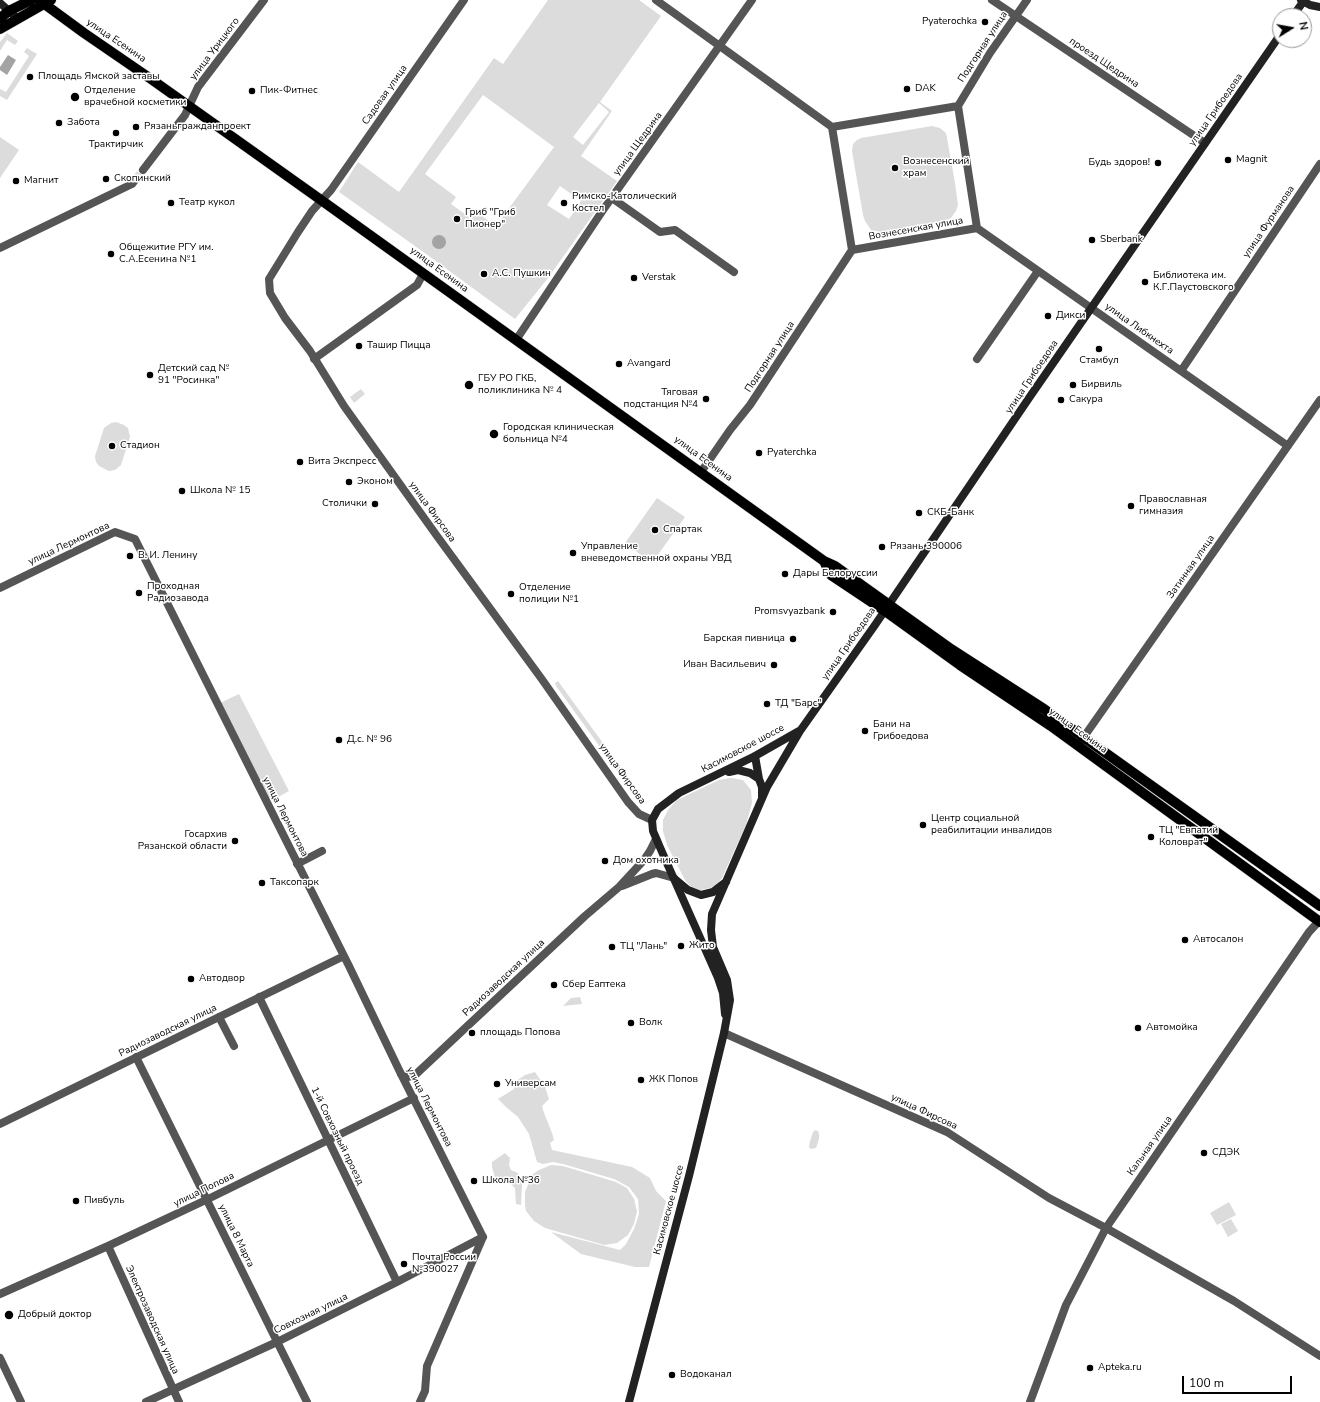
<!DOCTYPE html>
<html>
<head>
<meta charset="utf-8">
<style>
	body { margin:0 }
	#map { position:relative; width:1320px; height:1402px; overflow:hidden; background:#fff; font-family:"Nunito Sans",sans-serif }
	canvas { display:block }
	.north { position:absolute; left:1272px; top:8px; width:40px; height:40px; box-sizing:border-box; background:#fff; border:1px solid #999; border-radius:50%; rotate:79deg; font-size:11px; font-weight:700; line-height:16px; text-align:center; color:#000 }
	.north::after { content:''; display:block; margin:auto; width:14px; height:18px; background:#000; clip-path:polygon(50% 0,100% 100%,50% 72%,0 100%) }
	.scale { position:absolute; left:1182px; top:1376px; width:110px; height:18px; box-sizing:border-box; border:2px solid #000; border-top:0; padding-left:5px; font-size:12px; line-height:14px; white-space:nowrap; color:#000; -webkit-text-stroke:3px #fff; paint-order:stroke }
</style>
</head>
<body>
<div id="map">
<canvas width="1320" height="1402"></canvas>
<div class="north">N</div>
<div class="scale">100 m</div>
</div>
<script>
const ctx = document.querySelector('canvas').getContext('2d');
ctx.lineJoin = 'round';
function paint(path, color) { ctx.fillStyle = color; ctx.fill(path, 'evenodd'); }
const shape = rows => new Path2D(rows.map(r => 'M' + r).join(''));
function trace(path, color, width, dash) { ctx.strokeStyle = color; ctx.lineWidth = width; ctx.lineCap = dash ? 'butt' : 'round'; ctx.setLineDash(dash || []); ctx.stroke(path); }
function drawText(font, color, halo, rows, align = 'center') {
  ctx.font = font + ' "Nunito Sans",sans-serif'; ctx.lineWidth = 3; ctx.setLineDash([]); ctx.textBaseline = 'middle'; ctx.strokeStyle = halo; ctx.fillStyle = color; for (const [text, x, y, turn = 0] of rows) {
    ctx.save(); ctx.translate(x, y); ctx.rotate((+turn || 0) * Math.PI / 180); ctx.textAlign = isNaN(turn) ? turn : align; if (halo) ctx.strokeText(text, 0, 0); ctx.fillText(text, 0, 0); ctx.restore();
  }
}
const green = shape([
	[548,0,639,0,661,16,600,102,612,111,581,156,617,181,548,278,515,319,429,256,339,192,358,162,399,192,494,58,503,64],
	[483,95,554,147,496,226,475,211,469,217,451,204,456,197,425,174],
	[599,103,609,112,583,145,573,137],
	[560,186,581,201,569,219,547,205],
	[7,33,18,41,15,45,7,40,0,51,0,42],
	[27,48,37,54,7,100,0,96,0,89,6,92,29,56,24,52],
	[932,126,940,128,946,133,947,138,955,183,958,205,956,211,951,218,947,220,909,228,881,232,871,230,865,221,863,215,852,151,853,144,857,140,861,138],
	[0,137,19,150,0,178],
	[361,389,365,394,354,403,350,397],
	[116,422,124,425,128,428,130,437,121,465,115,470,109,471,99,466,96,462,95,456,104,428,111,423],
	[657,498,685,517,652,563,625,543],
	[558,681,639,793,637,795,634,794,556,686,555,683],
	[239,694,289,791,269,802,220,703],
	[731,778,743,780,751,790,752,803,746,825,722,878,717,885,710,888,700,890,691,887,685,880,667,845,663,831,663,820,668,810,677,800,719,780],
	[580,997,582,1004,563,1006,571,998],
	[535,1072,545,1087,549,1099,542,1106,544,1113,552,1133,554,1140,550,1143,552,1150,632,1167,650,1178,656,1191,666,1201,649,1267,635,1267,581,1254,551,1232,620,1250,626,1244,634,1229,639,1214,638,1199,629,1187,614,1179,563,1164,553,1162,543,1164,537,1162,529,1134,518,1117,506,1107,498,1099,514,1089,516,1081,525,1075],
	[815,1130,818,1131,819,1134,819,1139,816,1148,811,1149,809,1147,810,1141,813,1132],
	[505,1153,510,1158,509,1165,511,1170,518,1173,522,1185,521,1205,516,1204,515,1188,504,1178,500,1183,495,1178,492,1167,492,1162],
	[551,1165,563,1166,616,1182,627,1188,634,1199,637,1211,634,1224,628,1235,617,1243,604,1245,545,1228,534,1221,526,1211,525,1205,525,1192,530,1180,533,1174,539,1170],
	[1229,1202,1236,1215,1217,1225,1210,1213],
	[1231,1219,1238,1231,1228,1237,1221,1224]
]);
const water = shape([
	[8,55,16,60,7,75,0,70,0,67],
	'432 242a7 7 0 1 1 14 0a7 7 0 1 1-14 0Z'
]);
const minorTunnel = shape([
	[135,180,143,170]
]);
const minor = shape([
	[464,0,331,190,312,211,298,232,269,279,270,293,285,318,310,351,344,406,437,536,541,678,628,802,639,814,652,820],
	[656,0,832,127,852,250,977,228,958,106,832,127],
	[992,0,1205,143],
	[958,106,990,53,1027,0],
	[143,170,185,115,198,87,264,0],
	[612,198,660,232,675,230,734,272],
	[977,228,1288,446],
	[0,248,132,184,135,180],
	[516,340,603,210,752,0],
	[314,359,417,285,423,274],
	[977,359,1038,271],
	[1181,371,1320,164],
	[701,472,730,430,750,405,852,250],
	[1081,741,1320,400],
	[297,864,322,851],
	[259,997,397,1282],
	[219,1017,234,1046],
	[724,1033,947,1132,1049,1198,1106,1228,1234,1301,1320,1356],
	[136,1057,307,1402],
	[401,1074,483,1237],
	[108,1246,179,1402],
	[0,1294,108,1246,208,1199,414,1098],
	[146,1402,277,1342,397,1282,483,1237],
	[420,1402,425,1391,427,1366,483,1237]
]);
const tertiary = shape([
	[0,588,115,532,135,539,349,966,401,1074,407,1077,414,1076,585,916,619,887,644,860,650,851,656,839],
	[622,886,652,874,656,873,674,878],
	[0,1124,344,956],
	[0,1358,21,1402],
	[1030,1402,1066,1305,1106,1228,1309,932,1320,920]
]);
const secondary = shape([
	[1301,0,1310,5,1320,7],
	[0,3,18,19],
	[1293,16,1303,2],
	[755,756,759,779],
	[729,772,738,770,750,773,759,779,762,787,762,797],
	[676,880,688,890,701,895,713,892,726,882],
	[725,1014,723,993,718,978,662,852,653,831,652,820,658,809,679,793,755,756,799,731],
	[629,1402,689,1176,724,1033,730,1000,727,980,713,947,711,930,712,914,767,787,800,731,875,625,1029,398,1280,35]
]);
const primary = shape([
	[39,0,84,33,151,79,321,200,824,561,835,566,951,649,1044,709,1320,906],
	[0,18,9,11,31,0],
	[0,29,51,0],
	[824,561,831,575,885,611,960,665,1051,726,1320,922]
]);
const markers = [
	[985,22,4,"#000"],
	[30,77,4,"#000"],
	[907,89,4,"#000"],
	[252,91,4,"#000"],
	[75,97,5,"#000"],
	[59,123,4,"#000"],
	[136,127,4,"#000"],
	[116,133,4,"#000"],
	[1228,160,4,"#000"],
	[1158,163,4,"#000"],
	[895,168,4,"#000"],
	[106,179,4,"#000"],
	[16,181,4,"#000"],
	[171,203,4,"#000"],
	[564,203,4,"#000"],
	[457,219,4,"#000"],
	[1092,240,4,"#000"],
	[111,254,4,"#000"],
	[484,274,4,"#000"],
	[634,278,4,"#000"],
	[1145,282,4,"#000"],
	[1048,316,4,"#000"],
	[359,346,4,"#000"],
	[1099,349,4,"#000"],
	[619,364,4,"#000"],
	[150,375,4,"#000"],
	[469,385,5,"#000"],
	[1073,385,4,"#000"],
	[706,399,4,"#000"],
	[1061,400,4,"#000"],
	[494,434,5,"#000"],
	[112,446,4,"#000"],
	[759,453,4,"#000"],
	[300,462,4,"#000"],
	[349,482,4,"#000"],
	[182,491,4,"#000"],
	[375,504,4,"#000"],
	[1131,506,4,"#000"],
	[919,513,4,"#000"],
	[655,530,4,"#000"],
	[882,547,4,"#000"],
	[573,553,4,"#000"],
	[130,556,4,"#000"],
	[785,574,4,"#000"],
	[139,593,4,"#000"],
	[511,594,4,"#000"],
	[833,612,4,"#000"],
	[793,639,4,"#000"],
	[774,665,4,"#000"],
	[767,704,4,"#000"],
	[865,731,4,"#000"],
	[339,740,4,"#000"],
	[923,825,4,"#000"],
	[1151,837,4,"#000"],
	[235,841,4,"#000"],
	[605,861,4,"#000"],
	[262,883,4,"#000"],
	[1185,940,4,"#000"],
	[681,946,4,"#000"],
	[612,947,4,"#000"],
	[191,979,4,"#000"],
	[554,985,4,"#000"],
	[631,1023,4,"#000"],
	[1138,1028,4,"#000"],
	[472,1033,4,"#000"],
	[641,1080,4,"#000"],
	[497,1084,4,"#000"],
	[1204,1153,4,"#000"],
	[474,1181,4,"#000"],
	[76,1201,4,"#000"],
	[404,1264,4,"#000"],
	[9,1315,5,"#000"],
	[1090,1368,4,"#000"],
	[672,1375,4,"#000"]
];
const poiNames = [
	["Pyaterochka",977,22,"right"],
	["Площадь Ямской заставы",38,77],
	["DAK",915,89],
	["Отделение",84,91],
	["врачебной косметики",84,103],
	["Пик-Фитнес",260,91],
	["Забота",67,123],
	["Рязаньгражданпроект",144,127],
	["Трактирчик",116,145,"center"],
	["Magnit",1236,160],
	["Вознесенский",903,162],
	["храм",903,174],
	["Будь здоров!",1150,163,"right"],
	["Скопинский",114,179],
	["Магнит",24,181],
	["Римско-Католический",572,197],
	["Костел",572,209],
	["Театр кукол",179,203],
	["Гриб \"Гриб",465,213],
	["Пионер\"",465,225],
	["Sberbank",1100,240],
	["Общежитие РГУ им.",119,248],
	["С.А.Есенина №1",119,260],
	["А.С. Пушкин",492,274],
	["Библиотека им.",1153,276],
	["К.Г.Паустовского",1153,288],
	["Verstak",642,278],
	["Дикси",1056,316],
	["Ташир Пицца",367,346],
	["Стамбул",1099,361,"center"],
	["Avangard",627,364],
	["Детский сад №",158,369],
	["91 \"Росинка\"",158,381],
	["ГБУ РО ГКБ,",478,379],
	["поликлиника № 4",478,391],
	["Бирвиль",1081,385],
	["Тяговая",698,393,"right"],
	["подстанция №4",698,405,"right"],
	["Сакура",1069,400],
	["Городская клиническая",503,428],
	["больница №4",503,440],
	["Стадион",120,446],
	["Pyaterchka",767,453],
	["Вита Экспресс",308,462],
	["Эконом",357,482],
	["Школа № 15",190,491],
	["Православная",1139,500],
	["гимназия",1139,512],
	["Столички",367,504,"right"],
	["СКБ-Банк",927,513],
	["Спартак",663,530],
	["Управление",581,547],
	["вневедомственной охраны УВД",581,559],
	["Рязань 390006",890,547],
	["В. И. Ленину",138,556],
	["Дары Белоруссии",793,574],
	["Проходная",147,587],
	["Радиозавода",147,599],
	["Отделение",519,588],
	["полиции №1",519,600],
	["Promsvyazbank",825,612,"right"],
	["Барская пивница",785,639,"right"],
	["Иван Васильевич",766,665,"right"],
	["ТД \"Барс\"",775,704],
	["Бани на",873,725],
	["Грибоедова",873,737],
	["Д.с. № 96",347,740],
	["Центр социальной",931,819],
	["реабилитации инвалидов",931,831],
	["ТЦ \"Евпатий",1159,831],
	["Коловрат\"",1159,843],
	["Госархив",227,835,"right"],
	["Рязанской области",227,847,"right"],
	["Дом охотника",613,861],
	["Таксопарк",270,883],
	["Автосалон",1193,940],
	["Жито",689,946],
	["ТЦ \"Лань\"",620,947],
	["Автодвор",199,979],
	["Сбер Еаптека",562,985],
	["Волк",639,1023],
	["Автомойка",1146,1028],
	["площадь Попова",480,1033],
	["ЖК Попов",649,1080],
	["Универсам",505,1084],
	["СДЭК",1212,1153],
	["Школа №36",482,1181],
	["Пивбуль",84,1201],
	["Почта России",412,1258],
	["№390027",412,1270],
	["Добрый доктор",18,1315],
	["Apteka.ru",1098,1368],
	["Водоканал",680,1375]
];
const streetNames = [
	["улица Есенина",116,41,34],
	["Подгорная улица",983,47,-57],
	["улица Урицкого",215,49,-53],
	["проезд Щедрина",1104,63,34],
	["Садовая улица",385,95,-55],
	["улица Грибоедова",1216,110,-55],
	["улица Щедрина",638,144,-54],
	["улица Фурманова",1269,222,-56],
	["Вознесенская улица",916,229,-10],
	["улица Есенина",439,270,36],
	["улица Либкнехта",1139,329,35],
	["Подгорная улица",770,357,-57],
	["улица Грибоедова",1032,377,-56],
	["улица Есенина",703,459,36],
	["улица Фирсова",432,512,54],
	["улица Лермонтова",69,544,-25],
	["Затинная улица",1191,567,-55],
	["улица Грибоедова",849,644,-55],
	["улица Есенина",1078,731,36],
	["Касимовское шоссе",743,749,-28],
	["улица Фирсова",622,774,54],
	["улица Лермонтова",285,817,63],
	["Радиозаводская улица",504,978,-43],
	["Радиозаводская улица",168,1031,-26],
	["улица Лермонтова",429,1107,63],
	["улица Фирсова",924,1112,25],
	["1-й Совхозный проезд",337,1136,64],
	["Кальная улица",1150,1146,-55],
	["улица Попова",204,1190,-26],
	["Касимовское шоссе",669,1210,-75],
	["улица 8 Марта",236,1236,64],
	["Совхозная улица",311,1314,-26],
	["Электрозаводская улица",152,1320,66]
];
paint(green, '#dcdcdc');
paint(water, '#a3a3a3');
trace(minorTunnel, '#d9d9d9', 8, [8, 4]);
trace(primary, '#dbdbdb', 11);
trace(minor, '#555', 8);
trace(tertiary, '#555', 8);
trace(secondary, '#222', 8);
trace(primary, '#000', 10);
for (const [x, y, r, color] of markers) { const dot = new Path2D(); dot.arc(x, y, r, 0, 2 * Math.PI); ctx.fillStyle = color; ctx.fill(dot); trace(dot, '#fff', 1.5); }
drawText('10px', '#000', '#fff', poiNames, 'left');
drawText('10px', '#000', '#fff', streetNames);
</script>
</body>
</html>
